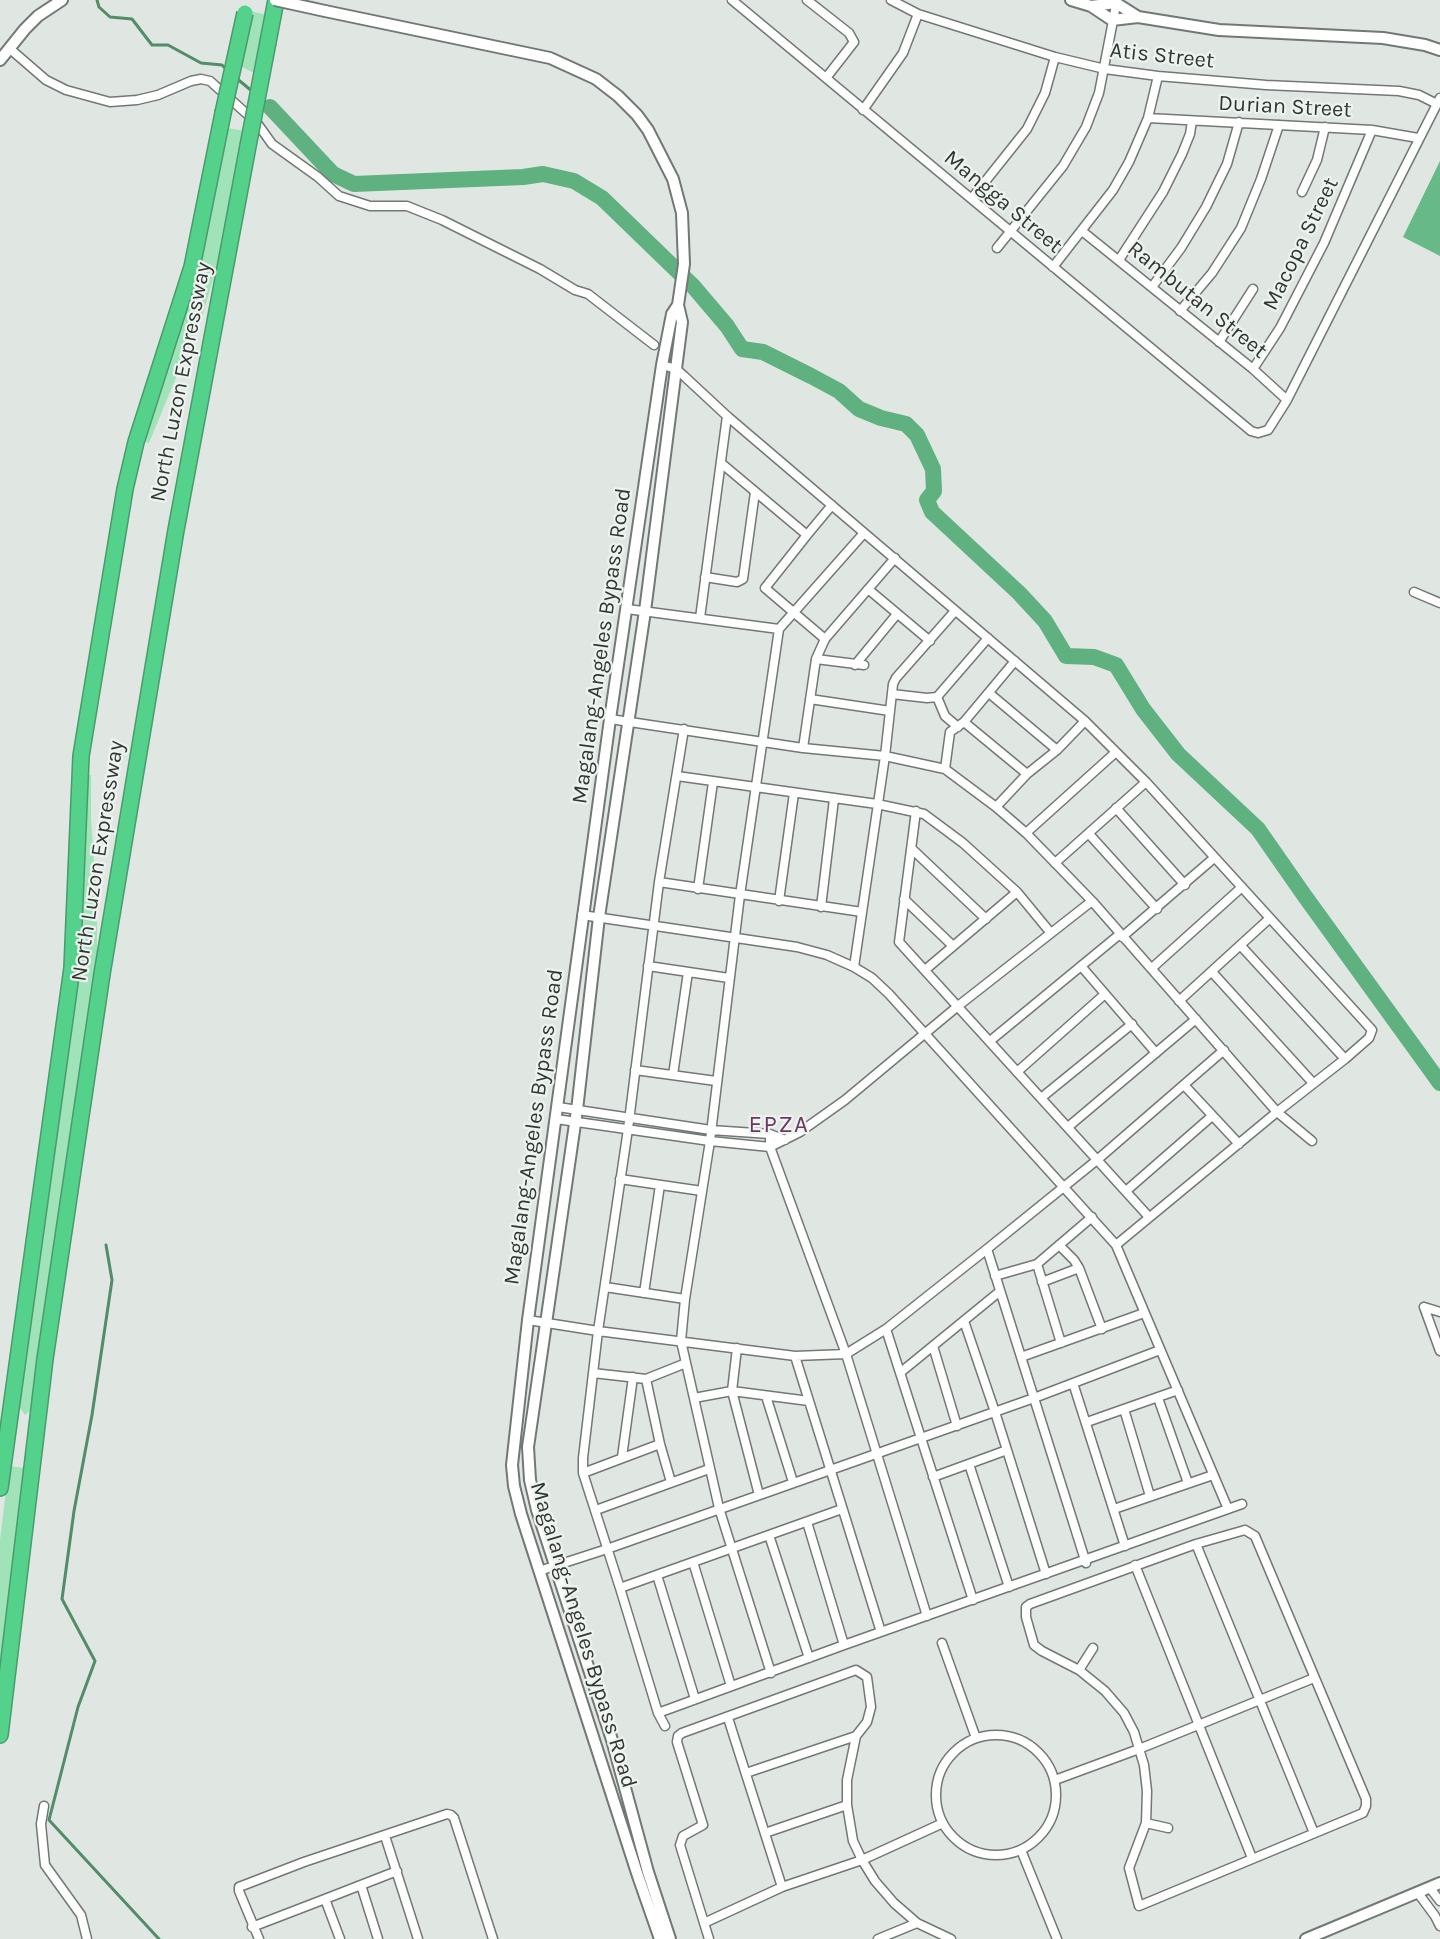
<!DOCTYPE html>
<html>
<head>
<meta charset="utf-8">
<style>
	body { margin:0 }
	canvas { display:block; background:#e0e6e2 }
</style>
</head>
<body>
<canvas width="1440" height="1939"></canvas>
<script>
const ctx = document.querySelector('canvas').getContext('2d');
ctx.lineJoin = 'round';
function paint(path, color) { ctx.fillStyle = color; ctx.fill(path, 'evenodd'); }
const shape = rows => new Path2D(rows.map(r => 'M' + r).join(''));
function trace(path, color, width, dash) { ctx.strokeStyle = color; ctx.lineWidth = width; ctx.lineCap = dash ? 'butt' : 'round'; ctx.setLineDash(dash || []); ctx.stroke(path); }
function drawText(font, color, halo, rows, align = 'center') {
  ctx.font = font + ' Karla,sans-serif'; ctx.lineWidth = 4.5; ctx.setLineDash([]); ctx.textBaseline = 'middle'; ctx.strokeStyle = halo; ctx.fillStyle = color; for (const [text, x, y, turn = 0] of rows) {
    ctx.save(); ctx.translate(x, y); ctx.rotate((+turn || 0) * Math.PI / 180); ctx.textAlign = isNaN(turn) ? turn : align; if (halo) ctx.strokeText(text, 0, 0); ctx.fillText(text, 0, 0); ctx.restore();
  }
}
const green = shape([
	[250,11,268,15,256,74,240,66],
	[228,128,244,131,226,229,217,266,204,310,149,443,141,441,198,266],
	[84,774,91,775,91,818,97,907,97,954,94,991,35,1407,25,1415,17,1404,47,1181],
	[9,1466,25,1468,0,1678,0,1540]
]);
const forest = shape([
	[1440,161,1440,256,1403,237]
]);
const stream = shape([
	[97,0,99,7,110,17,132,19,152,45,168,45,201,63,222,65,228,71],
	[235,77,253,92],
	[263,101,270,107],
	[106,1245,112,1280,92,1415,74,1511,62,1599,95,1661,78,1707,49,1820,159,1939]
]);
const river = shape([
	[270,107,333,174,354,184,523,177,543,174,574,181,602,198,693,286,727,326,742,349,763,352,811,376,839,391,859,409,881,418,906,424,917,435,933,469,934,491,927,500,932,512,1019,593,1045,621,1066,656,1094,657,1116,665,1143,709,1178,754,1258,829,1304,895,1440,1083]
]);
const street = shape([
	[732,0,1251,431,1258,433,1268,430,1287,400,1440,98],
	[807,0,849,33,854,42,826,78],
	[891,0,918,14,1055,57,1105,69,1158,76,1266,85,1399,91,1419,95,1437,104],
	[9,48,46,80,66,90,110,102,137,100,158,95,191,81,201,79,210,81,257,123,272,144,318,177,339,196,370,206,407,206,442,220,540,269,575,290,588,294,654,345],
	[863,110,903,53,918,14],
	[1148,118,1372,130,1418,138],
	[1302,192,1317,160,1325,127],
	[972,198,1027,129,1045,93,1055,57],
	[1082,231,1253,369,1287,400],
	[997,248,1063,166,1086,127,1099,93,1117,0],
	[1119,260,1163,192,1182,154,1190,134,1192,121],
	[1053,267,1113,190,1129,162,1148,118,1158,76],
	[1152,287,1181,248,1206,207,1227,164,1239,122],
	[1180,311,1212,273,1241,228,1261,179,1279,125],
	[1219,342,1253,289],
	[662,365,676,369,684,376,727,416,1085,721,1146,782,1372,1030,1369,1038,1345,1059,1277,1112,1116,1245],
	[1253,369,1280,328,1324,243,1372,130],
	[721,463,807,535,832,505],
	[807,535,765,588,825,639],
	[705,577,737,582,743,579,755,492],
	[868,589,930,641],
	[1414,592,1440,603],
	[627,609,779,629],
	[700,618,727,416],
	[816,659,864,665],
	[855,665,897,614],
	[989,693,1057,750,1085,721],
	[892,694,927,698,937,697,988,638],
	[937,697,945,716,958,727],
	[810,699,890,711],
	[610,719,803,748,885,756,945,769,996,807,1026,833,1092,901,1277,1112,1312,1141],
	[964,722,1027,774,996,807],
	[803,748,816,659,825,639,895,558],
	[945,769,950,732,964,722,1015,661],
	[1027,774,1057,750],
	[677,776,877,804,924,814,963,843,1017,892,1050,932],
	[1116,808,1185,885],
	[916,811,899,942,1149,1217],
	[1026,833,1116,752],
	[1089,834,1157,909],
	[912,849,986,919],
	[1055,863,1146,782],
	[659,882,862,912],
	[698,889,713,782],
	[904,899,953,946],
	[779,901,794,793],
	[821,907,834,799],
	[582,915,797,947,827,955,854,967,872,978,889,994,1116,1245,1228,1509],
	[1122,937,1214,858],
	[1241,946,1345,1059],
	[648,966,729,978],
	[1081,966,1156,1053],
	[854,967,885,756,893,684,896,678,955,611],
	[1152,968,1242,887],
	[925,970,1017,892],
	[1212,972,1313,1083],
	[1179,1001,1270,918],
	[990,1041,1120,934],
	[635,1070,716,1081],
	[1017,1072,1105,994],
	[673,1075,688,972],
	[1184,1085,1239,1144],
	[1041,1098,1132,1024],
	[558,1107,711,1130,770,1134,785,1140],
	[556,1119,710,1141,770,1147,800,1132,845,1100,958,1006,1092,901],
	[1068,1127,1196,1019],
	[770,1134,770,1147,846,1354,927,1616],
	[620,1179,702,1191],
	[1126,1191,1212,1116],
	[1059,1245,1074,1260,1079,1268,1102,1329],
	[987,1249,1086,1563],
	[1037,1264,1061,1343],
	[995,1276,1037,1264,1092,1217],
	[1042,1282,1079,1268],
	[605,1287,685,1299],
	[644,1293,660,1185],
	[1424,1307,1440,1351],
	[1424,1307,1440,1312],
	[528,1320,598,1331,795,1356,846,1354,886,1329,987,1249,1097,1160,1224,1050],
	[964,1321,995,1412,1046,1574],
	[886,1329,973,1600],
	[933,1346,957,1426],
	[737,1348,732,1391,759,1495],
	[795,1356,881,1632],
	[1021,1357,1144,1313],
	[901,1372,999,1292],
	[593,1373,646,1379,686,1363],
	[646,1379,660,1444,671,1482],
	[1073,1383,1125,1546],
	[766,1396,793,1482],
	[694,1398,732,1391,809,1401],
	[1158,1398,1188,1483],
	[1124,1409,1150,1496],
	[1087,1422,1178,1390],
	[622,1457,633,1377],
	[969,1464,1009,1587],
	[583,1473,660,1444],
	[933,1477,1007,1450],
	[1114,1509,1213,1475],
	[596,1510,709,1469],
	[807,1522,844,1645],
	[1245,1530,1255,1536,1366,1799,1366,1806,1363,1813,1139,1906,1129,1868,1146,1823,1147,1791,1144,1765,1134,1732,1124,1713,1105,1691,1079,1670,1042,1651,1034,1645,1026,1617,1026,1607,1030,1604,1196,1544,1245,1530],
	[769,1535,809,1658],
	[1196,1544,1314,1833],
	[693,1562,731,1686],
	[1135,1565,1252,1858],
	[539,1571,607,1549,1034,1398,1160,1350],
	[657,1575,695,1699],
	[620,1588,842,1509],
	[942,1643,976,1738],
	[1079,1670,1093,1648],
	[771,1673,719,1508,681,1341,685,1299,710,1141,740,895,779,629,864,533],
	[658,1713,844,1645,1242,1504],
	[728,1718,782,1887],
	[665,1726,658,1713,620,1588,583,1473,583,1458,598,1331,628,1129,659,882,684,729],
	'936 1795a60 60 0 1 1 120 0a60 60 0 1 1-120 0Z',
	[746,1773,856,1736],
	[1055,1780,1139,1749,1314,1678],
	[44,1806,41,1824,45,1865,81,1915,87,1939],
	[1146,1823,1168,1828],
	[765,1833,847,1805],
	[385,1836,418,1939],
	[1021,1850,1057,1939],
	[361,1885,397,1871],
	[1430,1888,1440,1901],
	[1418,1893,1435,1916,1440,1926],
	[325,1899,361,1885,378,1939],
	[704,1923,782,1887,862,1860,943,1823],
	[252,1927,325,1899,340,1939],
	[259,1939,239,1891,239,1887,304,1862,447,1814,451,1815,454,1818,493,1939],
	[709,1939,680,1845,683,1836,703,1825,677,1742,678,1736,682,1733,856,1670,867,1677,871,1707,867,1722,856,1736,847,1780,847,1805,853,1841,862,1860,875,1881,894,1903,917,1923,951,1939],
	[878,1939,917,1923]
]);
const secondary = shape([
	[1071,0,1091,6,1112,20,1138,17,1219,30,1383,38,1425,45,1440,50],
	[1091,6,1116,3,1138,17],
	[325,11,550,58,596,79,618,96,637,115,648,130,673,179,682,213,684,264,678,305,682,322,645,611,599,917,577,1110,528,1447,530,1480,537,1510,612,1740,648,1872,670,1939],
	[0,60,25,29,38,16,62,0],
	[660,1939,638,1876,521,1514,514,1486,512,1465,528,1320,610,719,662,365,672,314,678,305],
	[1306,1939,1440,1883]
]);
const highway = shape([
	[268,42,276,0],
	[0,1488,72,968,81,756,125,489,136,442,192,267,223,113],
	[0,1735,45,1359,102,974,176,530,248,146]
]);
const secondaryBridge = shape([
	[275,0,325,11]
]);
const highwayBridge = shape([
	[223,113,245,13],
	[248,146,268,42]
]);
const streetNames = [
	["Atis Street",1162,56,6],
	["Durian Street",1285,107,3],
	["Mangga Street",1003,202,40],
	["Macopa Street",1301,244,-64],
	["Rambutan Street",1197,300,39],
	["North Luzon Expressway",181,382,-79],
	["Magalang-Angeles Bypass Road",602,646,-82],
	["North Luzon Expressway",98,861,-81],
	["Magalang-Angeles Bypass Road",534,1127,-82],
	["Magalang-Angeles Bypass Road",583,1635,73]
];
const neighbourhoodNames = [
	["EPZA",779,1125]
];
paint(green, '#a1e3b8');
paint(forest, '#67b987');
trace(stream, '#528c68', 3);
trace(river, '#5fb17f', 16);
trace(street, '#727874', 11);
trace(secondary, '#727874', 14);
trace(highway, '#489b6d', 18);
trace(street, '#fff', 8);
trace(secondary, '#fff', 10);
trace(highway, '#54d28b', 15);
trace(secondaryBridge, '#727874', 14, []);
trace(highwayBridge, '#489b6d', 18, []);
trace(secondaryBridge, '#fff', 10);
trace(highwayBridge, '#54d28b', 15);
drawText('22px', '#333634', '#edf4ef', streetNames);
ctx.letterSpacing = '1.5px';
drawText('24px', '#6e3663', '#edf4ef', neighbourhoodNames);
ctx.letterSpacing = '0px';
</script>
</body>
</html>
